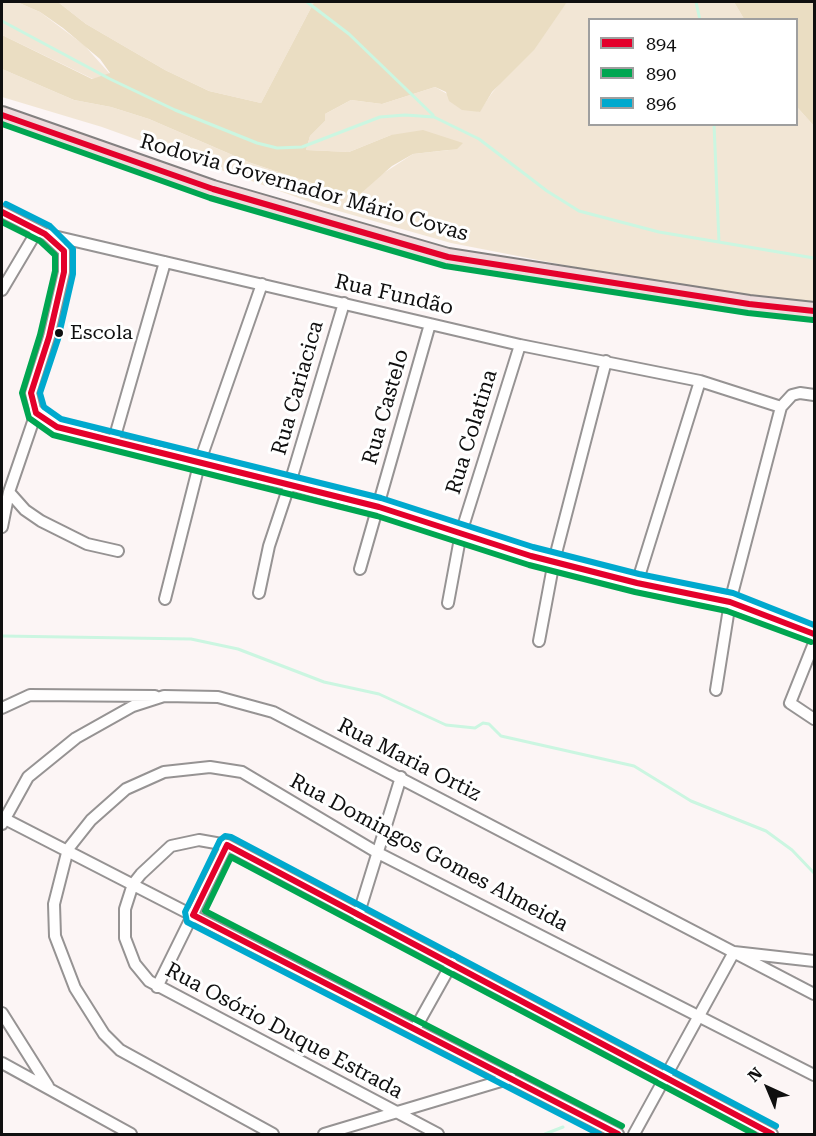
<!DOCTYPE html>
<html>
<head>
<meta charset="utf-8">
<style>
	body { margin:0 }
	#map { position:relative; width:816px; height:1136px; overflow:hidden; background:#fcf5f5; font-family:"Roboto Serif",serif }
	canvas { display:block }
	.frame { position:absolute; inset:0; border:3px solid #0f0f0f; pointer-events:none }
	.legend { position:absolute; left:588px; top:18px; width:210px; height:108px; box-sizing:border-box; background:#fff; border:2px solid #9f9f9f; margin:0; padding:8px 10px; list-style:none; font-size:18px; color:#0f0f0f }
	.legend li { display:flex; align-items:center; gap:12px; height:30px }
	.legend b { width:30px; border:2px solid #9f9f9f }
	.north { position:absolute; left:738px; top:1058px; width:60px; height:60px; -webkit-text-stroke:4px #fff; paint-order:stroke; rotate:316deg; font-size:16px; font-weight:700; line-height:24px; text-align:center; color:#0f0f0f }
	.north::after { content:''; display:block; margin:auto; width:21px; height:27px; background:#0f0f0f; clip-path:polygon(50% 0,100% 100%,50% 72%,0 100%) }
</style>
</head>
<body>
<div id="map">
<canvas width="816" height="1136"></canvas>
<div class="frame"></div>
<ul class="legend">
<li><b style="height:8px;background:#e4002b"></b>894</li>
<li><b style="height:8px;background:#00a651"></b>890</li>
<li><b style="height:8px;background:#00a9ce"></b>896</li>
</ul>
<div class="north">N</div>
</div>
<script>
const ctx = document.querySelector('canvas').getContext('2d');
ctx.lineJoin = 'round';
function paint(path, color) { ctx.fillStyle = color; ctx.fill(path, 'evenodd'); }
const shape = rows => new Path2D(rows.map(r => 'M' + r).join(''));
function trace(path, color, width, dash) { ctx.strokeStyle = color; ctx.lineWidth = width; ctx.lineCap = dash ? 'butt' : 'round'; ctx.setLineDash(dash || []); ctx.stroke(path); }
function drawText(font, color, halo, rows, align = 'center') {
  ctx.font = font + ' "Roboto Serif",serif'; ctx.lineWidth = 6; ctx.setLineDash([]); ctx.textBaseline = 'middle'; ctx.strokeStyle = halo; ctx.fillStyle = color; for (const [text, x, y, turn = 0] of rows) {
    ctx.save(); ctx.translate(x, y); ctx.rotate((+turn || 0) * Math.PI / 180); ctx.textAlign = isNaN(turn) ? turn : align; if (halo) ctx.strokeText(text, 0, 0); ctx.fillText(text, 0, 0); ctx.restore();
  }
}
const green = shape([
	[2,2,17,2,40,12,84,45,110,74,93,79,2,35],
	[58,2,314,2,261,103,209,91,165,70,86,24],
	[567,2,734,2,744,19,590,20,590,124,796,124,797,107,814,126,814,306,651,282,451,243,321,206,102,127,2,97,2,69,74,100,111,107,149,119,251,163,333,190,376,178,413,154,449,150,391,135,349,152,306,150,310,136,325,121,325,114,351,100,382,104,435,87,479,112,492,93]
]);
const forest = shape([
	[17,2,58,2,86,24,165,70,209,91,261,103,314,2,567,2,534,50,492,92,480,112,462,110,449,101,446,92,435,87,382,104,351,100,325,114,325,121,310,136,306,150,349,152,391,135,423,130,463,143,457,149,413,154,392,166,359,195,333,190,251,163,149,119,111,107,74,100,2,69,2,35,92,79,110,73,100,59,63,28,40,12],
	[734,2,814,2,814,126,797,107,796,20,744,19]
]);
const stream = shape([
	[307,2,349,34,433,115],
	[696,2,700,20],
	[2,21,110,79,175,110,257,143,277,148,302,147,380,117,405,115,434,117,479,139,547,191,579,211,659,232,814,258],
	[714,124,719,242],
	[2,636,191,639,238,649,324,682,379,694,446,725,475,728,483,723,489,724,501,736,634,766,691,801,766,831,792,850,814,873],
	[545,1134,563,1127]
]);
const minor = shape([
	[2,212,45,234,520,345,700,381,781,407],
	[2,290,37,231],
	[113,443,165,262],
	[9,492,25,510,41,521,87,544,118,551],
	[2,527,9,492,36,413,31,393,49,337,64,272,64,251,46,234],
	[360,569,430,324],
	[637,583,700,381],
	[259,593,269,546,290,483,344,303],
	[165,599,200,461,262,284],
	[448,603,461,533,520,345],
	[539,641,554,561,606,361],
	[814,643,790,703,814,719],
	[716,690,730,602,781,407,792,395,800,393,814,395],
	[2,708,30,695,155,696],
	[3,818,618,1134],
	[2,824,28,777,76,738,133,706,164,696,218,697,273,712,814,994],
	[358,916,401,777],
	[157,987,227,845],
	[2,1013,48,1086],
	[415,1029,452,963],
	[2,1063,131,1134],
	[273,1134,120,1050,104,1034,75,988,55,936,54,904,68,849,91,820,126,789,164,772,210,767,242,772,378,853,814,1075],
	[324,1134,511,1078],
	[438,1134,149,981,135,964,125,938,125,909,133,884,141,874,171,846,199,840,227,845,772,1134],
	[634,1134,734,952,814,961]
]);
const tertiary = shape([
	[36,413,57,427,113,443,290,483,379,507,531,556,637,583,730,602,814,634]
]);
const primary = shape([
	[2,115,213,189,448,257,749,304,814,311]
]);
const bus1 = shape([
	[2,115,213,189,448,257,749,304,814,311],
	[2,212,45,234,64,251,64,272,49,337,31,393,36,413,57,427,379,507,531,556,637,583,730,602,814,634],
	[618,1134,193,915,227,845,772,1134]
]);
const bus2 = shape([
	[2,124,210,198,445,266,748,313,813,320],
	[2,222,40,241,55,255,55,271,40,335,22,393,29,418,53,435,377,516,529,565,635,592,727,611,811,642],
	[622,1126,205,911,231,857,754,1134]
]);
const bus3 = shape([
	[6,204,50,226,73,249,73,274,58,339,40,393,44,407,61,419,381,498,533,547,639,574,733,593,814,625],
	[599,1134,187,922,185,912,220,840,225,836,231,837,776,1126]
]);
const markers = [
	[59,333,5,"#0f0f0f"]
];
const busNames = [
	["Escola",70,333]
];
const streetNames = [
	["Rodovia Governador Mário Covas",304,188,16],
	["Rua Fundão",394,295,13],
	["Rua Cariacica",298,388,-74],
	["Rua Castelo",386,407,-74],
	["Rua Colatina",472,432,-73],
	["Rua Maria Ortiz",409,760,27],
	["Rua Domingos Gomes Almeida",429,853,28],
	["Rua Osório Duque Estrada",284,1031,28]
];
paint(green, '#f2e6d5');
paint(forest, '#eaddc2');
trace(stream, '#cbf6e1', 3);
trace(minor, '#969393', 14);
trace(tertiary, '#969393', 16);
trace(primary, '#838080', 20);
trace(minor, '#fffefe', 10);
trace(tertiary, '#fffefe', 14);
trace(primary, '#eddbdc', 16);
trace(bus1, '#e4002b', 6);
trace(bus2, '#00a651', 6);
trace(bus3, '#00a9ce', 6);
for (const [x, y, r, color] of markers) { const dot = new Path2D(); dot.arc(x, y, r, 0, 2 * Math.PI); ctx.fillStyle = color; ctx.fill(dot); trace(dot, '#fff', 2); }
drawText('20px', '#0f0f0f', '#fff', busNames, 'left');
drawText('21px', '#0f0f0f', '#fff', streetNames);
</script>
</body>
</html>
